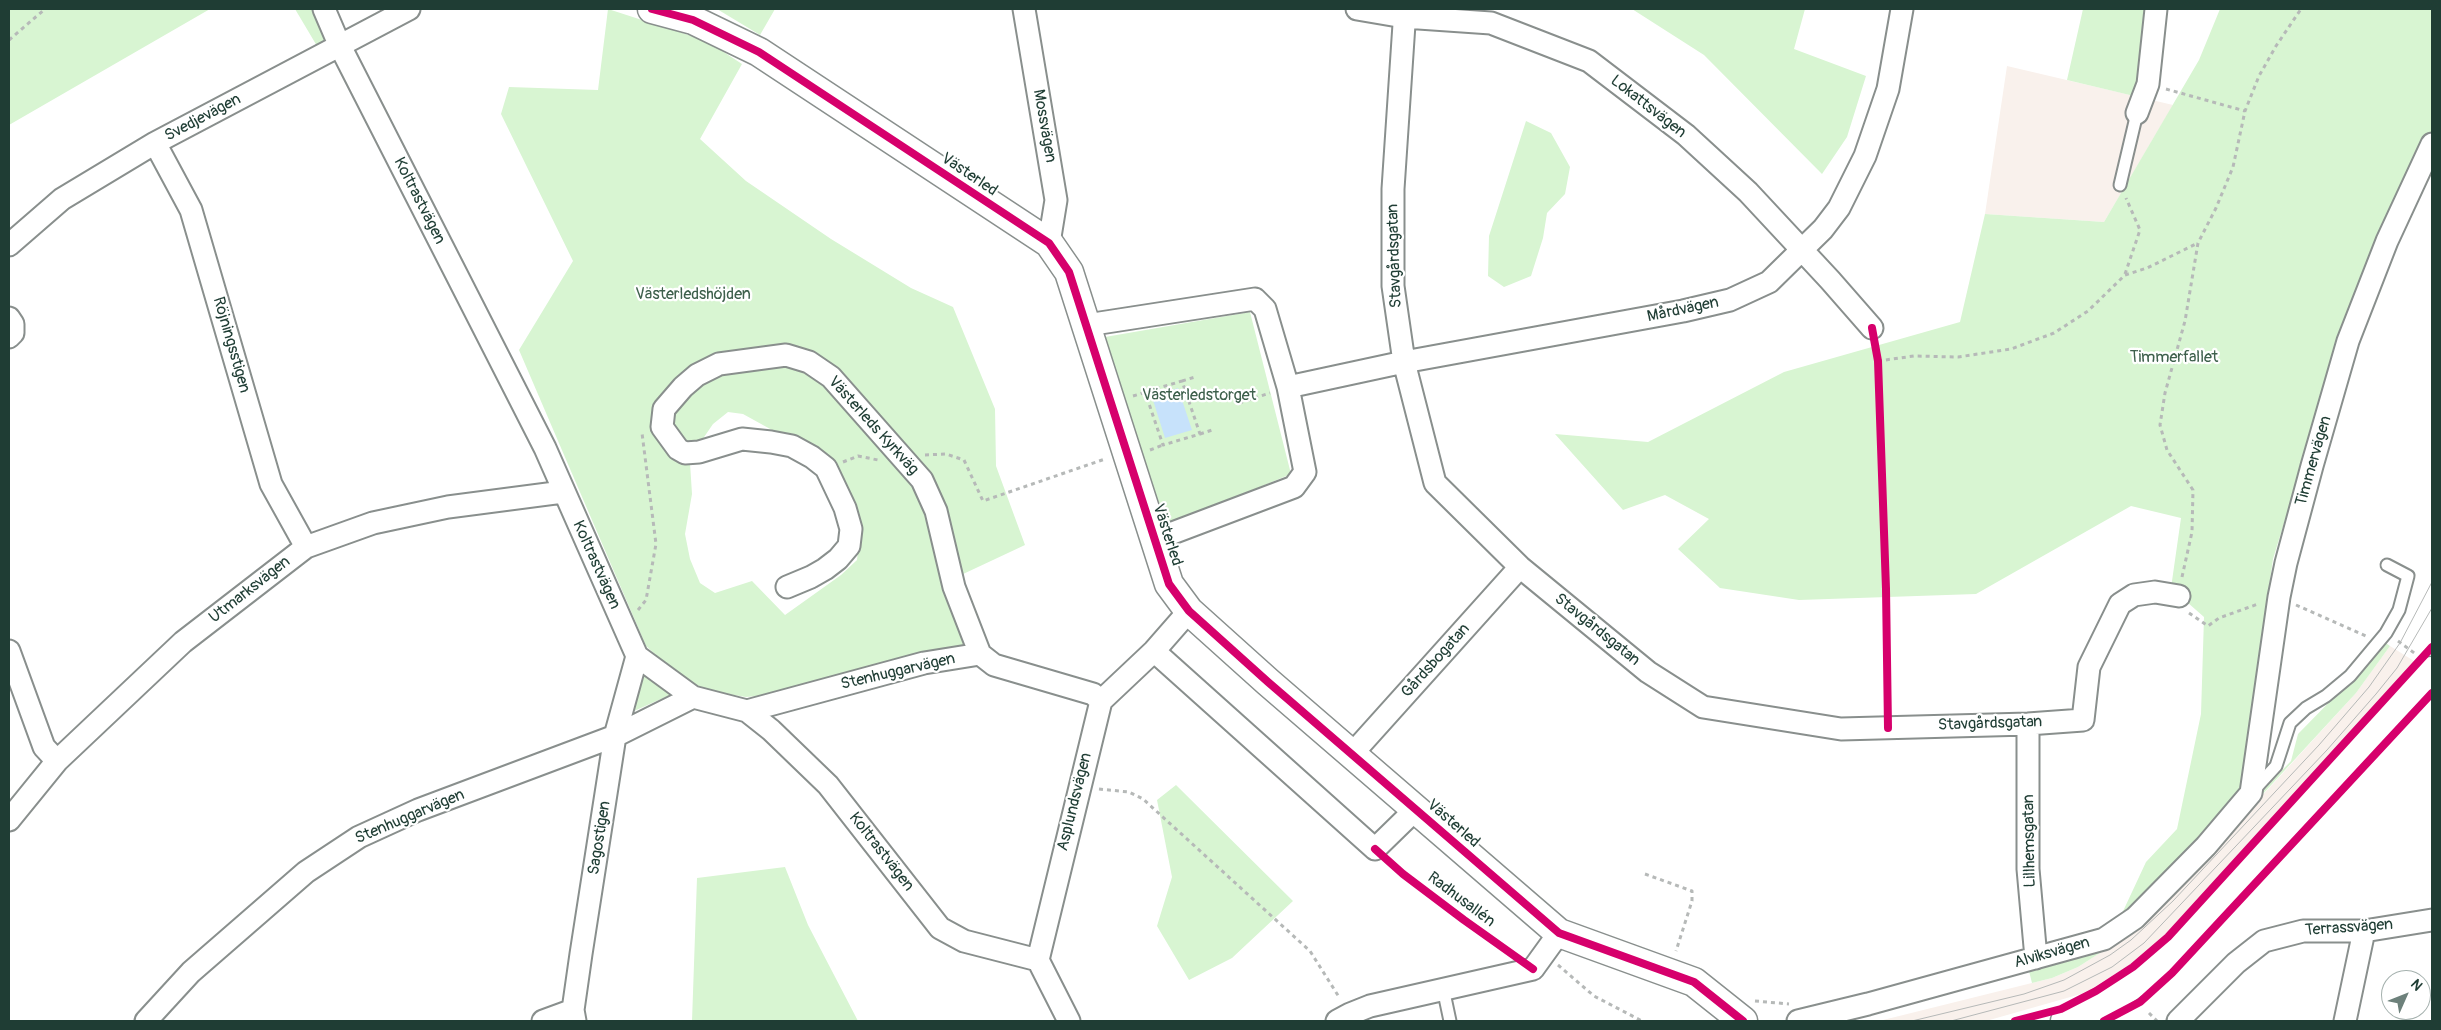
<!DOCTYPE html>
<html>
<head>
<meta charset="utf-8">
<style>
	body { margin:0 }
	#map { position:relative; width:2441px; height:1030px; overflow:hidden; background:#fff; font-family:Pangolin,sans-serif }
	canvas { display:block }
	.frame { position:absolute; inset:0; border:10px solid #1f3d34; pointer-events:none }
	.north { position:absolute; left:2381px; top:970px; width:50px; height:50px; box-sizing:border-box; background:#fff; border:1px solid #a5b1ae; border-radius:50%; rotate:46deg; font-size:14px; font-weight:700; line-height:20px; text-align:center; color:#1f3d34 }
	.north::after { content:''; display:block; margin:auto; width:18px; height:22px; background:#6d817b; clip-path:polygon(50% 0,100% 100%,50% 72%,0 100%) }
</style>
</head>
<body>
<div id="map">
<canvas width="2441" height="1030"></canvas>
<div class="frame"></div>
<div class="north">N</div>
</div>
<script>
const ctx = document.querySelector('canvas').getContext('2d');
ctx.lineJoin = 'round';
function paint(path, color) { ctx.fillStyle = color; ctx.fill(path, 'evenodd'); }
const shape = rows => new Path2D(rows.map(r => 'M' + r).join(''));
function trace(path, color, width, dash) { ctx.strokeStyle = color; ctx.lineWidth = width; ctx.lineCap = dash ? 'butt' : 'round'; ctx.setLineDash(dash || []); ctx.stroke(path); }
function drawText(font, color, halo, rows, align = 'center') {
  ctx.font = font + ' Pangolin,sans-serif'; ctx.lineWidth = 4.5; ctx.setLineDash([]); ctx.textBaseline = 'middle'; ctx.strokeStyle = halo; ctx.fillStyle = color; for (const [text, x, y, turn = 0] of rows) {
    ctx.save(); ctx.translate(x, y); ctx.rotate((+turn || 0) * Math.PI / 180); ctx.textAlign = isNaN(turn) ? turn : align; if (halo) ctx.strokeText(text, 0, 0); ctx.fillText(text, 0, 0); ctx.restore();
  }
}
const built = shape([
	[2007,66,2173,105,2104,222,1985,214],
	[2390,646,2414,661,2389,692,2306,783,2165,935,2137,960,2096,986,2081,994,1986,1021,1879,1021,2052,978,2078,967,2125,937,2191,872,2283,773,2356,693]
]);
const green = shape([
	[9,9,210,9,9,125],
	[295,9,314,9,331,38,317,46],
	[608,9,707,41,742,64,700,139,746,181,831,239,911,288,953,307,995,409,996,466,1025,545,961,575,961,626,964,648,792,693,746,697,702,690,669,667,646,646,519,350,573,261,501,114,509,87,598,90],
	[728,412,743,414,781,435,843,494,859,542,857,560,841,575,785,615,752,581,715,593,700,583,690,559,685,534,692,494,690,463,700,443,713,424],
	[717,9,775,9,760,35],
	[1632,9,1805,9,1794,49,1866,76,1847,137,1822,174,1704,55],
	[2083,9,2147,9,2139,83,2134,96,2067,80],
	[2220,9,2432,9,2432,133,2425,145,2311,435,2273,559,2239,797,2118,922,2146,862,2177,829,2201,714,2204,617,2171,588,2181,518,2131,506,1976,594,1799,600,1720,588,1678,549,1709,519,1665,495,1623,510,1555,434,1648,442,1784,372,1960,322,1985,214,2104,222,2199,60],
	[1526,121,1551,133,1570,167,1565,194,1547,213,1543,238,1531,276,1504,287,1488,276,1489,236],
	[1250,312,1291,474,1166,526,1105,337],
	[2383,641,2390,646,2356,693,2191,872,2125,937,2078,967,2052,978,2032,983,2029,971,2100,946,2260,793,2291,761,2298,734,2346,685],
	[644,675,672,694,632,712],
	[1176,785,1293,901,1232,958,1189,980,1157,926,1172,877,1157,800],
	[785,867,808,925,858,1021,692,1021,697,878]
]);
const water = shape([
	[1178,388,1192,430,1165,438,1152,397]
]);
const path = shape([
	[9,40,45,9],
	[2166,89,2245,111],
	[2125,274,2140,230,2126,198],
	[1878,361,1914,356,1958,357,2011,349,2054,333,2088,311,2125,275,2147,268,2198,243],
	[1182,381,1195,377],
	[1133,396,1140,394,1145,392,1182,381,1200,434,1163,445,1145,392],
	[1239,403,1270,393],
	[1200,434,1212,430],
	[1150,450,1163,445],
	[925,455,946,454,964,460,983,501,1105,459],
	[843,462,858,456,878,460],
	[2182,577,2192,532,2193,490,2167,450,2160,425,2165,393,2185,321,2198,243,2216,208,2233,167,2245,111,2259,76,2276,46,2301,9],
	[2296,605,2366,636],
	[638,610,646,600,656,544,642,433],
	[2189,613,2208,626,2219,618,2258,604],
	[2398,641,2417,655],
	[1099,789,1129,792,1143,799,1310,951,1339,997],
	[1388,861,1464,920,1511,953],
	[1645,874,1692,891,1692,901,1676,951],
	[1558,965,1594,996,1642,1021],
	[1755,1001,1789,1004],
	[2149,1013,2157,1021]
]);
const lane = shape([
	[2120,185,2137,113],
	[2254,790,2276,766,2290,723,2306,708,2326,696,2350,676,2386,633,2399,610,2408,576,2387,565],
	[1443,988,1450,1021]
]);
const street = shape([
	[324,9,339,44,545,448,637,656,693,697,747,711,771,730,828,785,940,928,964,941,1038,960],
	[1024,9,1056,200,1049,243],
	[1357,9,1404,17,1491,23,1589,61,1686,135,1748,192,1830,280,1872,328],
	[1405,9,1393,189,1393,286,1404,362,1435,483,1520,567,1648,672,1703,707,1841,729,2028,724,2083,720,2089,667,2120,604,2134,595,2155,592,2179,596],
	[2137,113,2148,84,2156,9],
	[155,143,191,210,271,484,306,547],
	[9,245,62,199,155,143,409,9],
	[9,318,13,324,13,333,9,337],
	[1087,325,1255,299,1265,309,1288,387,1305,472,1294,487,1154,540],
	[1288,387,1404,362,1683,311,1730,300,1769,282,1823,229,1839,208,1865,156,1888,89,1902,9],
	[787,587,811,577,825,569,838,559,849,546,851,529,845,508,826,468,812,457,792,446,771,442,742,439,699,452,685,453,678,449,662,427,664,409,683,387,697,375,719,364,786,355,809,362,831,377,922,480,936,511,954,587,980,654],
	[9,651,44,747,57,761],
	[1154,651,1375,849,1416,809],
	[747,711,924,663,980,654,994,665,1093,694,1101,701],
	[2028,724,2028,869,2036,958],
	[1352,754,1520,567],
	[9,820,57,761,183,642,306,547,373,523,448,507,563,492],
	[146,1021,191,972,306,872,359,837,418,810,615,736,693,697],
	[543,1021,573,1010],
	[575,1021,573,1010,581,954,615,736,637,656],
	[1069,1021,1038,960,1101,701,1154,651,1189,611],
	[1337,1021,1350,1014,1370,1006,1533,969,1559,933],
	[1798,1021,1868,1004,2104,939,2135,918,2206,846,2251,793,2279,597,2286,563,2312,466,2348,341,2387,241,2432,144],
	[2178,1021,2236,963,2264,941,2303,931,2364,931,2432,920],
	[2345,1021,2364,931]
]);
const secondary = shape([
	[652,9,693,20,759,52,1049,243,1069,272,1169,584,1189,611,1268,682,1559,933,1694,982,1743,1021],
	[2065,1021,2100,1007,2146,976,2182,941,2432,671]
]);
const tram = shape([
	[1912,1021,2024,994,2064,980,2110,955,2131,940,2173,901,2319,745,2369,687,2400,643,2432,582],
	[1951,1021,2064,991,2112,967,2144,943,2327,750,2376,694,2397,668,2432,608]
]);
const cycleway = shape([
	[652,9,693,20,759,52,1049,243,1069,272,1169,584,1189,611,1268,682,1559,933,1694,982,1743,1021],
	[1872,328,1878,361,1886,589,1888,728],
	[1375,849,1403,874,1464,920,1533,969],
	[2015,1021,2061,1009,2096,991,2133,967,2168,937,2432,647],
	[2104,1021,2140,1002,2172,973,2432,693]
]);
const streetNames = [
	["Lokattsvägen",1648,107,38],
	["Svedjevägen",203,118,-28],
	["Mossvägen",1044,126,80],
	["Västerled",969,175,34],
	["Koltrastvägen",419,201,63],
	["Stavgårdsgatan",1395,256,-92],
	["Mårdvägen",1683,310,-12],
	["Röjningsstigen",231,345,74],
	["Västerleds Kyrkväg",873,426,48],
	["Timmervägen",2314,461,-74],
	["Västerled",1167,535,72],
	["Koltrastvägen",596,565,66],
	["Utmarksvägen",250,590,-38],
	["Stavgårdsgatan",1597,630,39],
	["Gårdsbogatan",1436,661,-48],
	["Stenhuggarvägen",898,672,-13],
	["Stavgårdsgatan",1990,724,-2],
	["Asplundsvägen",1075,802,-76],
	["Stenhuggarvägen",410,817,-23],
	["Västerled",1453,824,41],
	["Sagostigen",600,838,-81],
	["Lillhemsgatan",2030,841,-91],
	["Koltrastvägen",881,852,52],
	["Radhusallén",1461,900,37],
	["Terrassvägen",2349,928,-4],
	["Alviksvägen",2052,953,-16]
];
const parkNames = [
	["Västerledshöjden",693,295],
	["Timmerfallet",2174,358],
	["Västerledstorget",1199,396]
];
paint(built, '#f9f1ec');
paint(green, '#d8f5d2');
paint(water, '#c7e2fb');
trace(lane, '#898f8d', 15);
trace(street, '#898f8d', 25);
trace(secondary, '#898f8d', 31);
trace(path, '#b6b9b8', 3, [4, 4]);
trace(lane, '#fff', 11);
trace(street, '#fff', 21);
trace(secondary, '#fff', 28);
trace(tram, '#b6b9b8', 1);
trace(cycleway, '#d6006c', 8);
drawText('16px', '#1f3d34', '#fff', streetNames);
drawText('16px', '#3e604c', '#fff', parkNames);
</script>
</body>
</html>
